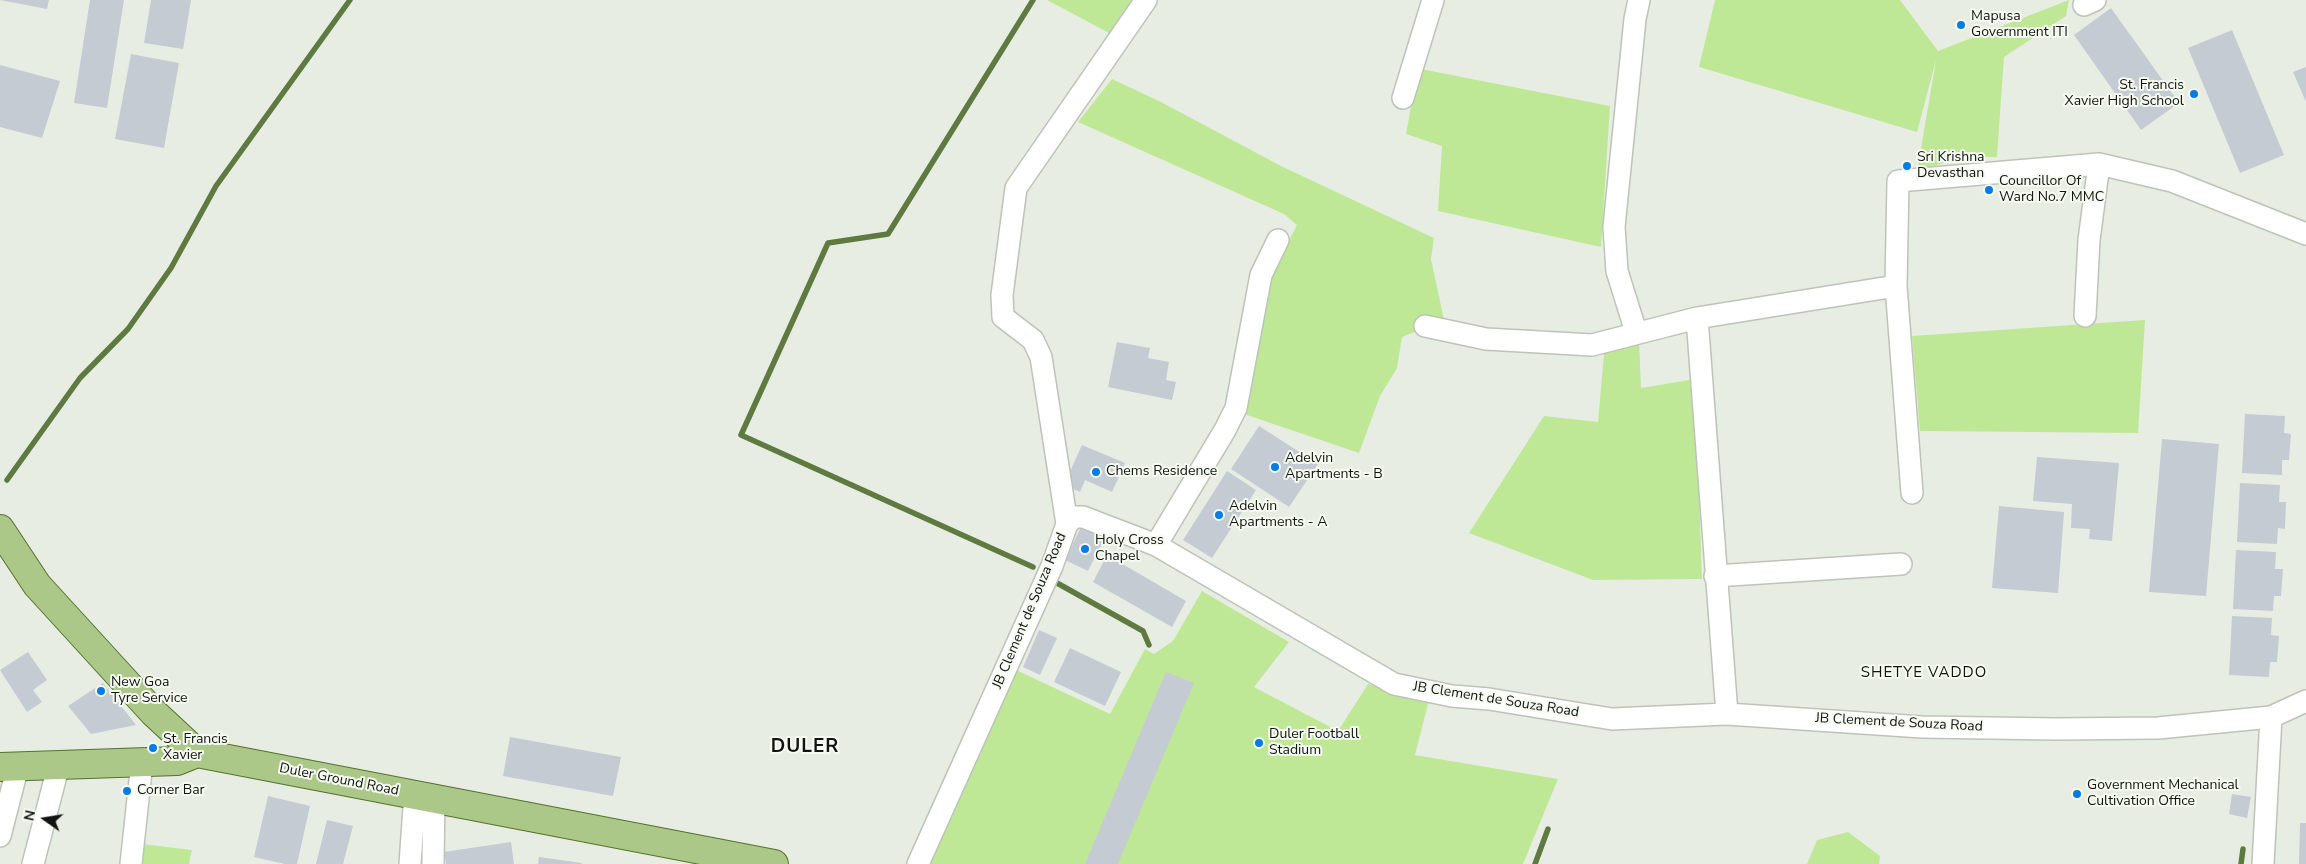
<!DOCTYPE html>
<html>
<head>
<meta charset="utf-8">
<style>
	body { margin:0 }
	#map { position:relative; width:2306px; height:864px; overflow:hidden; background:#e8ede4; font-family:"Nunito Sans",sans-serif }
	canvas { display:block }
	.north { position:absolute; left:20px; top:794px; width:50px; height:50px; -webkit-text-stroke:4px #f5fbf1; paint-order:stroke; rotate:283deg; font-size:14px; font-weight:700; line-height:20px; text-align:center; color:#121411 }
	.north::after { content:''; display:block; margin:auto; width:18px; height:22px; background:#121411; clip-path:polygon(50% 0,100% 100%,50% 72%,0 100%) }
</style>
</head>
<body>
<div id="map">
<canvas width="2306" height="864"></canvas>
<div class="north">N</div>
</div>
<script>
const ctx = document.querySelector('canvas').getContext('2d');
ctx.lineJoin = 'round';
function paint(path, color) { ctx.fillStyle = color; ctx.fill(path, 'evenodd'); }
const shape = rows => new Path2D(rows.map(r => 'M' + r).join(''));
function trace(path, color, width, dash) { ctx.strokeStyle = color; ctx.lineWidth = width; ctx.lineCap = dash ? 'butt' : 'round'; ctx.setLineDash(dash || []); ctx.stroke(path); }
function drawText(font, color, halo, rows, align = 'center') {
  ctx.font = font + ' "Nunito Sans",sans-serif'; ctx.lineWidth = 4; ctx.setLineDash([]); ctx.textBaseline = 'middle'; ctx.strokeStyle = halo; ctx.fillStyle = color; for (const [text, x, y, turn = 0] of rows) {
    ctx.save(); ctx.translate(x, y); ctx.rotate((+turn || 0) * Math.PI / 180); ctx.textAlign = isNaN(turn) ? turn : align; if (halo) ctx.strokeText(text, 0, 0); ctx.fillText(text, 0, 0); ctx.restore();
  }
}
const green = shape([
	[1047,0,1132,0,1111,34],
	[1715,0,1900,0,1938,51,2069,0,2066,16,2004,57,1997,157,1961,157,1917,172,1936,60,1917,132,1699,67],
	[1421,69,1610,106,1601,247,1438,211,1442,146,1406,134,1412,101],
	[1112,79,1161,102,1281,166,1434,238,1431,259,1444,320,1402,337,1397,368,1380,396,1359,453,1241,413,1271,275,1297,225,1284,214,1078,122],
	[2145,320,2138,433,1920,431,1912,336],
	[1639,340,1641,388,1695,379,1702,579,1593,580,1469,533,1544,416,1598,422,1604,354],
	[1202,591,1289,642,1254,687,1338,731,1368,684,1429,700,1415,755,1558,779,1523,864,925,864,1014,669,1110,714,1145,649,1154,654,1173,641],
	[1848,832,1880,856,1879,864,1807,864,1817,840],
	[125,842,192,850,189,864,120,864]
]);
const stream = shape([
	[1033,0,888,234,828,243,741,435,1033,567],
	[7,480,80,378,128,329,171,268,216,186,350,0],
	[1057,583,1143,631,1149,645],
	[1535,864,1548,829],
	[2241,864,2243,849]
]);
const building = shape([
	[0,0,49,0,47,9],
	[90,0,124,0,107,108,74,103],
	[151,0,191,0,183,49,144,43],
	[2111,8,2179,103,2141,130,2074,35],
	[2232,30,2284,155,2240,173,2188,48],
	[131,54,179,63,164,148,115,139],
	[0,65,60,81,42,138,0,127],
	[2306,67,2306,102,2293,72],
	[1117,342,1150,348,1148,358,1169,362,1166,380,1176,382,1172,400,1108,387],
	[2245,414,2285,416,2284,433,2291,434,2289,460,2282,460,2282,475,2242,473],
	[1259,426,1318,464,1289,507,1231,469],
	[2162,439,2219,444,2206,596,2149,592],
	[1082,445,1125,463,1112,492,1085,480,1080,492,1064,485],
	[2037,457,2119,463,2112,541,2089,539,2090,529,2071,528,2072,504,2033,501],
	[1227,471,1256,490,1212,558,1183,540],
	[2240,483,2280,485,2279,502,2286,502,2285,529,2278,528,2277,544,2237,542],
	[1999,506,2064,512,2058,593,1992,588],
	[1081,527,1104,539,1088,571,1065,560],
	[2236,550,2276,552,2275,569,2283,569,2281,596,2274,596,2273,611,2233,609],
	[1107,555,1186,601,1172,627,1093,582],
	[2232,616,2272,618,2271,635,2279,636,2277,662,2270,662,2269,677,2229,675],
	[1039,630,1057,638,1040,675,1023,667],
	[1070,648,1121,672,1105,706,1054,682],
	[28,652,47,680,33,690,42,702,27,712,0,670],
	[1166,672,1194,683,1118,864,1085,864],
	[103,683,136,725,91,734,68,706],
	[510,737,621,757,613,796,503,776],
	[2232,794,2251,797,2247,818,2229,814],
	[268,796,310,806,297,864,285,864,254,857],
	[327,820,353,826,343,864,316,864],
	[2300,823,2306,823,2306,864,2299,864],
	[511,842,514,864,446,864,444,852],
	[539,857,582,863,581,864,538,864]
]);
const minor = shape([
	[2084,5,2095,0],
	[1403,98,1433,0],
	[1896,286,1912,493],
	[2085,316,2089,240,2099,164],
	[1697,318,1727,714],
	[1425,326,1486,339,1592,345,1697,318,1896,286,1898,181,2099,164,2172,181,2306,234],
	[1636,332,1617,271,1614,227,1635,19,1639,0],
	[1067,524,1041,357,1033,340,1003,317,1002,295,1016,188,1146,0],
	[1156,545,1225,430,1236,408,1261,275,1278,240],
	[1715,576,1901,564],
	[0,836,18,766],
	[33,864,59,764],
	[131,864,142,762],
	[410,864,415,794],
	[433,864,434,797],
	[918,864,1052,566,1067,524,1074,517,1083,517,1156,545,1394,684,1452,696,1489,699,1612,719,1727,714,1922,727,2056,729,2158,728,2271,717,2306,701],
	[2263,864,2271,717]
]);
const major = shape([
	[0,529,37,585,153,712,197,753,774,864],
	[0,767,177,761,197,753]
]);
const markers = [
	[1961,25,5,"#067be2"],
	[2194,94,5,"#067be2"],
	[1907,166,5,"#067be2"],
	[1989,190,5,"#067be2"],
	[1275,467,5,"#067be2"],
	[1096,472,5,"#067be2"],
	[1219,515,5,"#067be2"],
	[1085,549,5,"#067be2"],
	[101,691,5,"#067be2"],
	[1259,743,5,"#067be2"],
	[153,748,5,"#067be2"],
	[127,791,5,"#067be2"],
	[2077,794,5,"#067be2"]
];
const poiNames = [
	["Mapusa",1971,17],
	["Government ITI",1971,33],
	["St. Francis",2184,86,"right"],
	["Xavier High School",2184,102,"right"],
	["Sri Krishna",1917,158],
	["Devasthan",1917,174],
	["Councillor Of",1999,182],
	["Ward No.7 MMC",1999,198],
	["Adelvin",1285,459],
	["Apartments - B",1285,475],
	["Chems Residence",1106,472],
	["Adelvin",1229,507],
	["Apartments - A",1229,523],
	["Holy Cross",1095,541],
	["Chapel",1095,557],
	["New Goa",111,683],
	["Tyre Service",111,699],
	["Duler Football",1269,735],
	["Stadium",1269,751],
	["St. Francis",163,740],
	["Xavier",163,756],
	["Government Mechanical",2087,786],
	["Cultivation Office",2087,802],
	["Corner Bar",137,791]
];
const streetNames = [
	["JB Clement de Souza Road",1030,611,-67],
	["JB Clement de Souza Road",1496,700,9],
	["JB Clement de Souza Road",1899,723,3],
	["Duler Ground Road",339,780,11]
];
const neighbourhoodNames = [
	["SHETYE VADDO",1924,673]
];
const districtNames = [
	["DULER",805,747]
];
paint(green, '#bfe896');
trace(stream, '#5e7a40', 5.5);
paint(building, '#c4cbd3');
trace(minor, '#bec3b9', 24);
trace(major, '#52722a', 30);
trace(minor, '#fff', 21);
trace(major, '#acc888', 28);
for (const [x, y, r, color] of markers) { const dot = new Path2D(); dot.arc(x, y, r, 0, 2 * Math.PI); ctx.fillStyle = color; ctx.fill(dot); trace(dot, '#f5fbf1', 2); }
drawText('14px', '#121411', '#f5fbf1', poiNames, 'left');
drawText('14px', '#121411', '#f5fbf1', streetNames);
ctx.letterSpacing = '1px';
drawText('15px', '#121411', '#f5fbf1', neighbourhoodNames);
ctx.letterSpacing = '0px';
ctx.letterSpacing = '1px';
drawText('bold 19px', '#121411', '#f5fbf1', districtNames);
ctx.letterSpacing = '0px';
</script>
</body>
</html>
